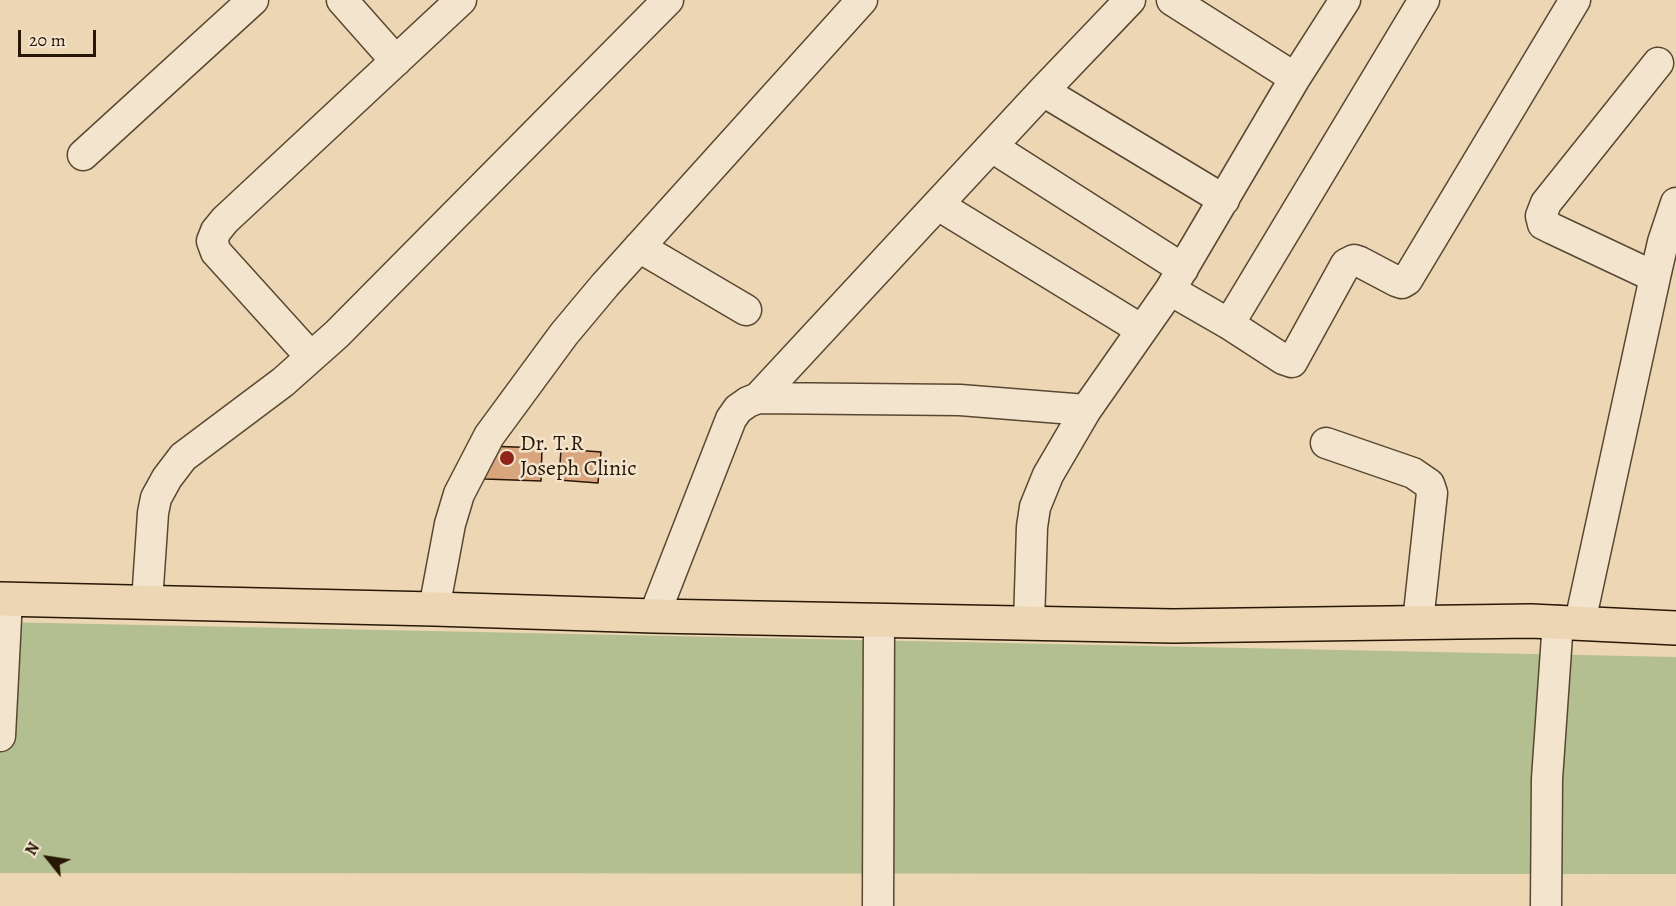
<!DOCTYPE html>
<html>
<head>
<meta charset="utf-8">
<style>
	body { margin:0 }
	#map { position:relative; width:1676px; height:906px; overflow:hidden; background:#edd6b4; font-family:Alegreya,serif }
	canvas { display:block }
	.north { position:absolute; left:18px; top:828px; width:60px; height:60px; -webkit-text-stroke:4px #f3e4ce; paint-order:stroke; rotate:300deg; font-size:16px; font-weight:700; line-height:24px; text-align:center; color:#271705 }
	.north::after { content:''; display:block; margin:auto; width:21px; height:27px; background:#271705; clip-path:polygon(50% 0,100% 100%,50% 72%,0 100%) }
	.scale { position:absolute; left:18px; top:30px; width:78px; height:27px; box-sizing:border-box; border:3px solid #271705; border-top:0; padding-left:8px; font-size:18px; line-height:21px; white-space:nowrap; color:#271705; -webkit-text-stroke:4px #f3e4ce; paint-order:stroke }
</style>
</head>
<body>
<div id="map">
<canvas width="1676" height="906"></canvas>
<div class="north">N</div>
<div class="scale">20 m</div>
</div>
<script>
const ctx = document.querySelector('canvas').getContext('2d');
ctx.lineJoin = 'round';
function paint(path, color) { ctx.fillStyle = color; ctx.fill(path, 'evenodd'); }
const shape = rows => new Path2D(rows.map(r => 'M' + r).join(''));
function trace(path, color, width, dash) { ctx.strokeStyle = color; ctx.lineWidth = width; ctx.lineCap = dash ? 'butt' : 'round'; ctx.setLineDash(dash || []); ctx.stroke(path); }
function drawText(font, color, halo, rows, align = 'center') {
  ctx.font = font + ' Alegreya,serif'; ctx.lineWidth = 5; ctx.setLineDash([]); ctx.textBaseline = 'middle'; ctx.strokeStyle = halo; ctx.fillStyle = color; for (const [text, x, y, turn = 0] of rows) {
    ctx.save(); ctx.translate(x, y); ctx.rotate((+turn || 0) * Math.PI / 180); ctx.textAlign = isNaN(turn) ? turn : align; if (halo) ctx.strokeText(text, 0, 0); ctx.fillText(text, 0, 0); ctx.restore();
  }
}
const green = shape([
	[0,622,1676,657,1676,874,0,873]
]);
const building = shape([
	[487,446,542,448,541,481,485,479,487,446],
	[561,449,601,452,598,483,559,480,561,449]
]);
const minor = shape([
	[342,0,396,61],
	[1172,0,1295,78],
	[1043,91,1224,200],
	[992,147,1183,269],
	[83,155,253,0],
	[938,205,1142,330],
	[639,247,746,310],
	[1655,277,1663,242,1676,203],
	[1170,290,1229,324,1283,359,1292,362,1346,264,1354,260,1360,262,1396,281,1402,283,1407,280,1575,0],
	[1229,324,1424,0],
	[311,357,216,252,212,241,216,231,225,220,461,0],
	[758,398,1043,91,1130,0],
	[1326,443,1413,473,1429,484,1432,493,1418,622],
	[147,602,153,513,156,498,167,478,183,457,283,382,337,334,668,0],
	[434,609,450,524,459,494,489,436,564,334,605,285,862,0],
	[654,616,731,419,738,409,748,402,758,398,960,400,1086,410],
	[1580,622,1655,277,1553,229,1543,224,1541,216,1546,203,1658,63],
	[1029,624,1032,527,1035,507,1048,475,1086,410,1170,290,1295,78,1345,0],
	[0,736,7,599],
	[878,906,879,621],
	[1546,906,1547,779,1558,621]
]);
const major = shape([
	[0,599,434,609,654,616,1173,626,1531,621,1676,628]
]);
const markers = [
	[507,458,8,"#8f2418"]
];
const poiNames = [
	["Dr. T.R",520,445],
	["Joseph Clinic",520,470]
];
paint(green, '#b3bf91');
paint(building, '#d8a57d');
trace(building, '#271705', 1.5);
trace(minor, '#584731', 33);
trace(major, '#271705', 36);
trace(minor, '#f3e4ce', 30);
trace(major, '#edd6b4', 33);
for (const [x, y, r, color] of markers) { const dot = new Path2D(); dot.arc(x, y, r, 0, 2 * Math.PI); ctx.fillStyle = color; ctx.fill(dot); trace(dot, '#f3e4ce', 2); }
drawText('22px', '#271705', '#f3e4ce', poiNames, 'left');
</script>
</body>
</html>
